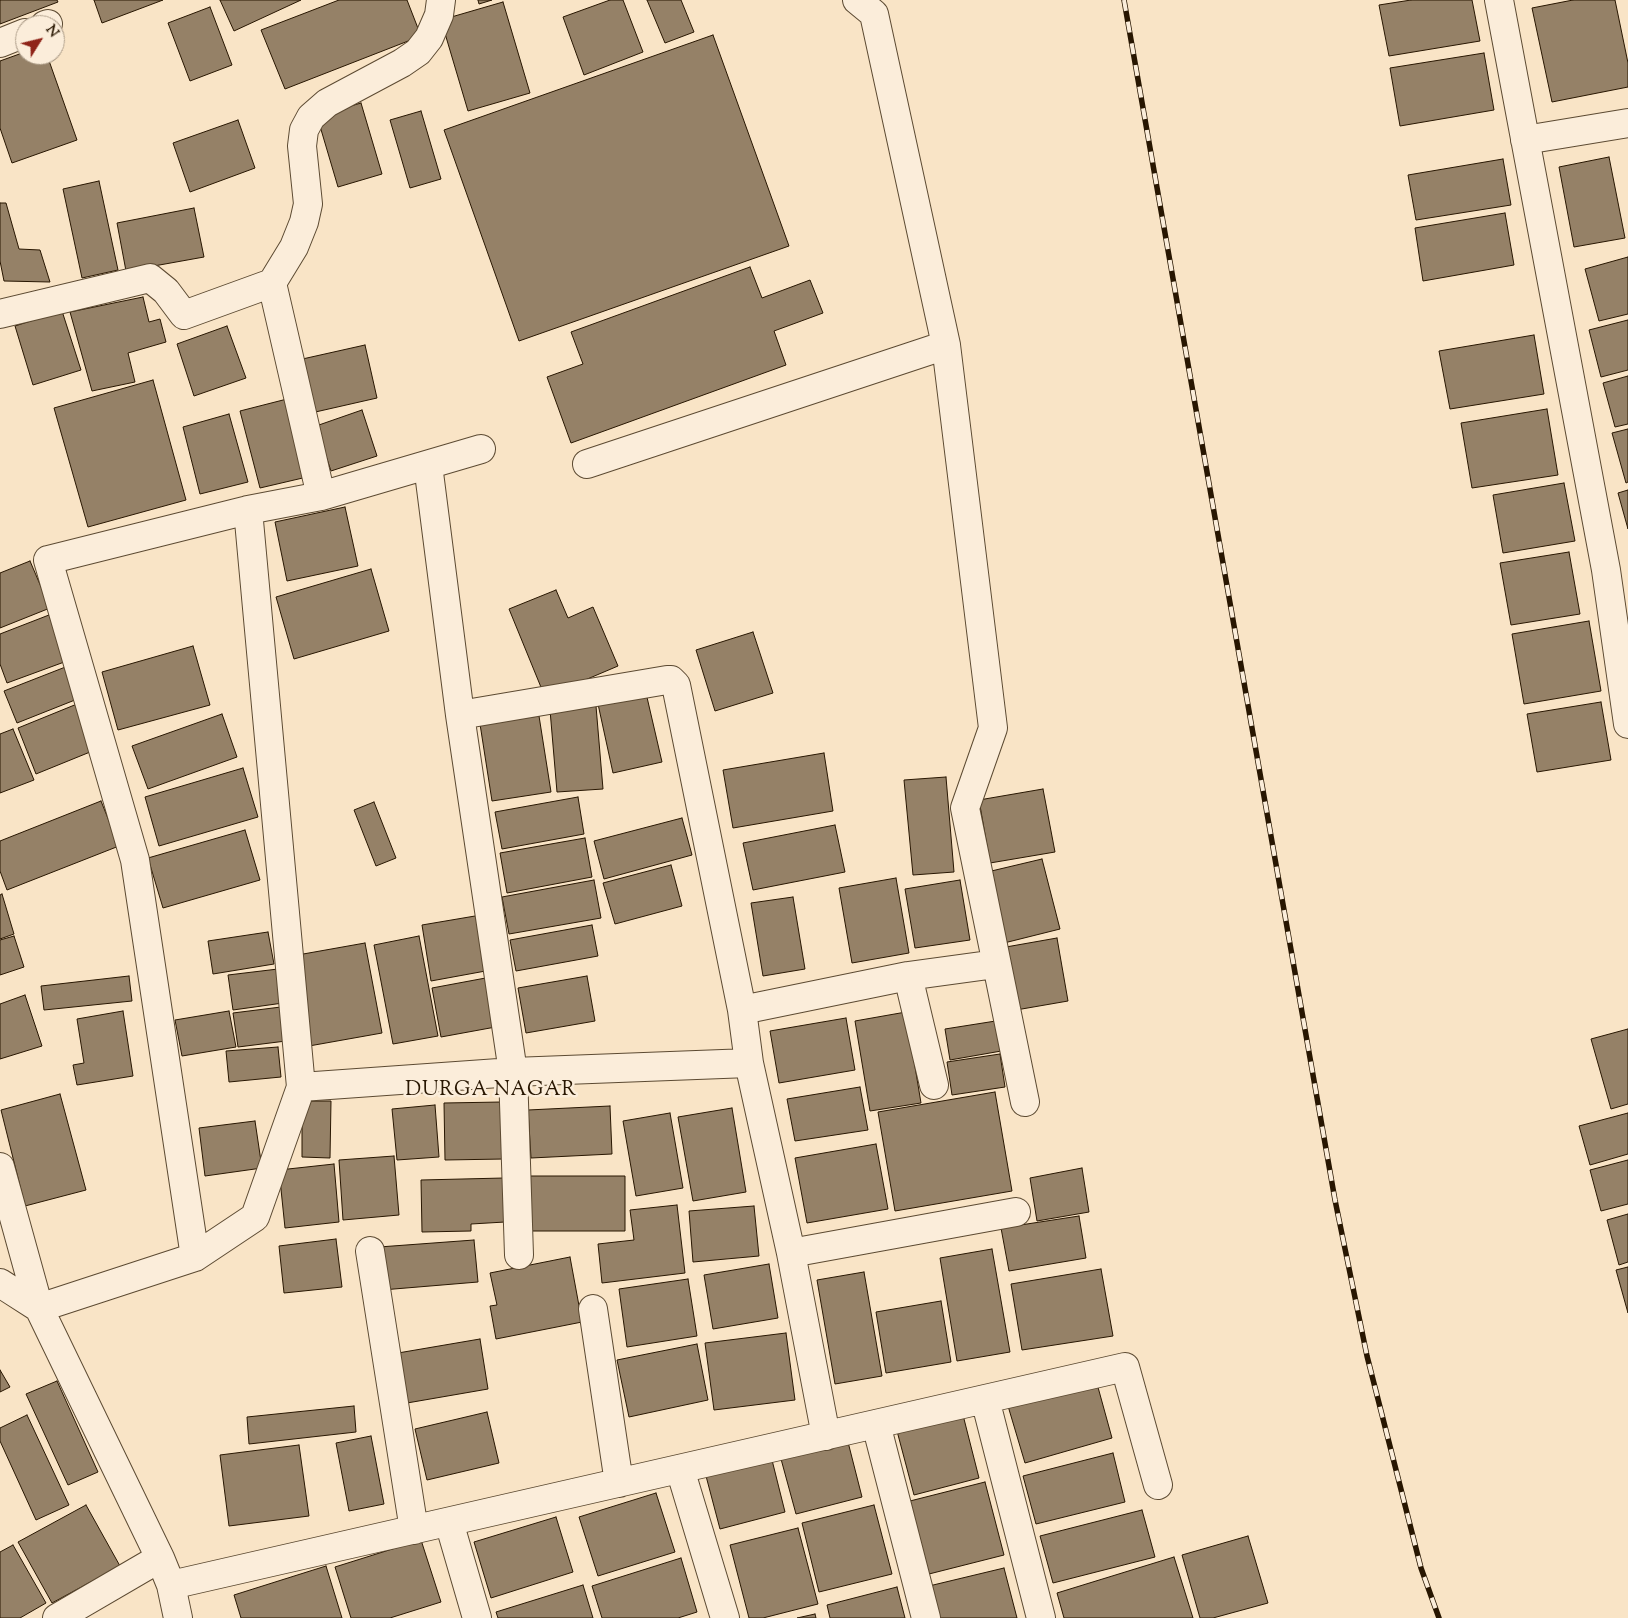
<!DOCTYPE html>
<html>
<head>
<meta charset="utf-8">
<style>
	body { margin:0 }
	#map { position:relative; width:1628px; height:1618px; overflow:hidden; background:#f9e4c6; font-family:"Sorts Mill Goudy",serif }
	canvas { display:block }
	.north { position:absolute; left:15px; top:15px; width:50px; height:50px; box-sizing:border-box; background:#fbedda; border:1px solid #a79783; border-radius:50%; rotate:54deg; font-size:14px; font-weight:700; line-height:20px; text-align:center; color:#281601 }
	.north::after { content:''; display:block; margin:auto; width:18px; height:22px; background:#8f2418; clip-path:polygon(50% 0,100% 100%,50% 72%,0 100%) }
</style>
</head>
<body>
<div id="map">
<canvas width="1628" height="1618"></canvas>
<div class="north">N</div>
</div>
<script>
const ctx = document.querySelector('canvas').getContext('2d');
ctx.lineJoin = 'round';
function paint(path, color) { ctx.fillStyle = color; ctx.fill(path, 'evenodd'); }
const shape = rows => new Path2D(rows.map(r => 'M' + r).join(''));
function trace(path, color, width, dash) { ctx.strokeStyle = color; ctx.lineWidth = width; ctx.lineCap = dash ? 'butt' : 'round'; ctx.setLineDash(dash || []); ctx.stroke(path); }
function drawText(font, color, halo, rows, align = 'center') {
  ctx.font = font + ' "Sorts Mill Goudy",serif'; ctx.lineWidth = 5; ctx.setLineDash([]); ctx.textBaseline = 'middle'; ctx.strokeStyle = halo; ctx.fillStyle = color; for (const [text, x, y, turn = 0] of rows) {
    ctx.save(); ctx.translate(x, y); ctx.rotate((+turn || 0) * Math.PI / 180); ctx.textAlign = isNaN(turn) ? turn : align; if (halo) ctx.strokeText(text, 0, 0); ctx.fillText(text, 0, 0); ctx.restore();
  }
}
const building = shape([
	[0,0,57,0,58,2,0,24,0,0],
	[94,0,163,0,102,23,94,0],
	[220,0,301,0,234,31,220,0],
	[339,0,407,0,421,36,285,89,261,30,339,0],
	[478,0,492,0,479,4,478,0],
	[610,0,623,0,643,52,584,75,563,17,610,0],
	[647,0,681,0,694,32,665,43,647,0],
	[1411,0,1472,0,1480,41,1389,56,1379,5,1411,0],
	[1573,0,1615,0,1628,63,1628,87,1552,102,1532,8,1573,0],
	[503,2,530,93,468,111,441,20,503,2],
	[210,7,232,65,190,81,168,23,210,7],
	[713,35,789,246,519,341,444,130,713,35],
	[25,52,25,55,47,55,77,140,12,163,0,128,0,61,25,52],
	[1484,53,1494,110,1400,126,1390,68,1484,53],
	[361,103,382,174,338,187,317,116,361,103],
	[421,111,441,179,410,188,390,120,421,111],
	[238,120,255,168,190,192,173,143,238,120],
	[1609,157,1625,238,1574,247,1559,167,1609,157],
	[1503,159,1511,205,1416,220,1408,175,1503,159],
	[99,181,118,270,82,278,63,189,99,181],
	[0,203,6,203,19,249,40,250,50,282,4,281,0,261,0,203],
	[194,208,204,257,126,271,117,223,194,208],
	[1505,213,1514,265,1423,281,1415,228,1505,213],
	[1628,257,1628,314,1599,321,1585,269,1628,257],
	[750,267,762,298,810,280,823,313,774,331,786,365,571,443,547,377,583,364,571,332,750,267],
	[143,297,149,322,160,319,166,342,128,353,135,382,92,391,70,312,143,297],
	[62,311,81,370,33,385,15,326,62,311],
	[1628,320,1628,370,1601,377,1589,330,1628,320],
	[227,326,246,378,194,396,177,344,227,326],
	[1534,335,1544,394,1450,409,1439,351,1534,335],
	[365,345,377,398,311,413,298,360,365,345],
	[1628,376,1628,424,1615,427,1603,383,1628,376],
	[153,380,186,500,88,527,54,408,153,380],
	[287,399,307,477,260,488,240,411,287,399],
	[1547,409,1558,475,1472,488,1461,423,1547,409],
	[362,410,377,456,331,471,316,426,362,410],
	[229,414,248,482,200,494,183,427,229,414],
	[1628,429,1628,482,1626,483,1612,433,1628,429],
	[1564,483,1575,541,1503,553,1493,495,1564,483],
	[1628,490,1628,529,1618,493,1628,490],
	[345,507,358,566,287,581,275,522,345,507],
	[1569,552,1580,614,1511,625,1500,563,1569,552],
	[30,561,50,608,0,628,0,573,30,561],
	[371,569,389,631,294,659,276,597,371,569],
	[556,590,568,618,593,607,618,666,545,697,509,609,556,590],
	[49,615,67,661,7,683,0,664,0,634,49,615],
	[1589,621,1601,691,1524,704,1512,634,1589,621],
	[753,632,773,693,715,711,696,650,753,632],
	[193,646,210,705,118,730,102,672,193,646],
	[68,666,80,698,17,723,4,691,68,666],
	[646,693,662,762,613,773,598,704,646,693],
	[1601,702,1611,760,1537,772,1527,714,1601,702],
	[77,704,95,750,36,774,18,728,77,704],
	[596,706,603,789,557,792,550,710,596,706],
	[222,714,237,757,148,789,132,746,222,714],
	[539,716,551,792,492,801,480,724,539,716],
	[13,729,34,780,0,793,0,734,13,729],
	[824,753,833,811,733,828,723,770,824,753],
	[243,768,258,817,159,846,145,797,243,768],
	[946,777,954,872,913,875,904,780,946,777],
	[1043,789,1055,852,990,863,979,800,1043,789],
	[578,797,584,834,502,849,495,812,578,797],
	[101,801,119,846,7,890,0,871,0,841,101,801],
	[374,802,396,858,376,866,354,810,374,802],
	[682,818,692,855,604,879,594,841,682,818],
	[835,825,845,872,753,890,743,843,835,825],
	[245,830,260,880,163,908,148,858,245,830],
	[585,838,592,877,507,893,500,853,585,838],
	[1042,859,1060,929,1000,944,983,873,1042,859],
	[671,865,682,906,615,924,603,883,671,865],
	[896,878,909,953,852,963,839,888,896,878],
	[594,880,601,918,509,934,502,897,594,880],
	[960,880,970,940,915,948,905,889,960,880],
	[2,894,14,934,0,939,0,895,2,894],
	[793,897,805,969,763,976,751,903,793,897],
	[481,915,491,970,431,981,422,925,481,915],
	[592,925,598,956,516,971,510,940,592,925],
	[268,932,274,964,213,974,208,941,268,932],
	[14,936,24,967,0,975,0,940,14,936],
	[419,936,438,1036,393,1044,374,945,419,936],
	[1057,938,1068,1001,1016,1010,1006,947,1057,938],
	[365,943,382,1033,309,1046,292,956,365,943],
	[278,969,283,1003,233,1010,228,975,278,969],
	[129,976,132,1001,44,1010,41,986,129,976],
	[587,976,595,1021,526,1033,518,988,587,976],
	[491,977,501,1026,441,1037,432,988,491,977],
	[25,995,42,1046,0,1059,0,1004,25,995],
	[281,1007,286,1041,238,1047,233,1013,281,1007],
	[123,1011,133,1076,77,1085,73,1065,84,1063,77,1019,123,1011],
	[229,1011,236,1047,182,1056,175,1020,229,1011],
	[906,1012,921,1103,870,1111,855,1021,906,1012],
	[846,1018,855,1070,779,1083,770,1031,846,1018],
	[1002,1020,1007,1050,950,1060,945,1029,1002,1020],
	[1628,1029,1628,1104,1611,1109,1591,1039,1628,1029],
	[278,1047,281,1077,229,1082,226,1051,278,1047],
	[1000,1054,1005,1087,952,1095,947,1062,1000,1054],
	[860,1087,868,1130,795,1141,787,1099,860,1087],
	[995,1092,1012,1191,895,1211,878,1112,995,1092],
	[60,1094,86,1190,25,1206,1,1110,60,1094],
	[302,1101,331,1101,330,1158,302,1157,302,1101],
	[502,1102,504,1159,445,1160,444,1103,502,1102],
	[435,1105,439,1157,397,1160,392,1109,435,1105],
	[610,1106,612,1154,531,1158,528,1110,610,1106],
	[732,1108,746,1192,693,1201,678,1117,732,1108],
	[670,1113,683,1188,636,1196,623,1121,670,1113],
	[1628,1113,1628,1154,1590,1165,1579,1126,1628,1113],
	[255,1121,262,1168,205,1176,199,1128,255,1121],
	[876,1144,888,1209,807,1223,795,1158,876,1144],
	[394,1156,399,1215,343,1220,339,1160,394,1156],
	[1628,1160,1628,1204,1601,1211,1590,1170,1628,1160],
	[334,1164,339,1222,285,1228,279,1170,334,1164],
	[1082,1168,1089,1212,1037,1221,1030,1178,1082,1168],
	[523,1176,625,1176,625,1231,524,1231,523,1176],
	[504,1178,505,1222,471,1224,471,1231,422,1232,421,1180,504,1178],
	[677,1205,685,1273,602,1283,598,1244,634,1240,630,1210,677,1205],
	[754,1206,759,1256,693,1262,689,1211,754,1206],
	[1628,1214,1628,1262,1619,1265,1607,1220,1628,1214],
	[1079,1216,1086,1258,1009,1271,1001,1228,1079,1216],
	[336,1239,342,1287,284,1293,279,1246,336,1239],
	[474,1240,478,1282,382,1290,379,1247,474,1240],
	[992,1249,1010,1352,957,1361,940,1258,992,1249],
	[570,1257,582,1322,496,1339,490,1306,497,1305,490,1273,570,1257],
	[769,1264,778,1318,713,1329,704,1275,769,1264],
	[1628,1267,1628,1313,1616,1270,1628,1267],
	[1101,1269,1113,1336,1022,1350,1011,1284,1101,1269],
	[864,1272,882,1376,835,1384,817,1280,864,1272],
	[688,1279,697,1336,627,1347,619,1289,688,1279],
	[941,1301,951,1362,886,1373,876,1312,941,1301],
	[786,1333,795,1400,714,1410,705,1343,786,1333],
	[480,1339,488,1389,407,1403,398,1353,480,1339],
	[697,1344,708,1400,629,1417,617,1360,697,1344],
	[0,1370,10,1387,0,1392,0,1370],
	[1096,1380,1112,1438,1025,1463,1008,1406,1096,1380],
	[57,1381,98,1472,68,1485,26,1394,57,1381],
	[354,1406,356,1432,249,1444,247,1417,354,1406],
	[487,1412,499,1463,427,1480,415,1429,487,1412],
	[27,1415,69,1505,36,1520,0,1441,0,1428,27,1415],
	[963,1415,979,1478,914,1495,897,1431,963,1415],
	[371,1436,384,1504,349,1511,336,1443,371,1436],
	[848,1442,862,1497,796,1514,781,1459,848,1442],
	[299,1445,309,1516,229,1526,220,1455,299,1445],
	[1113,1453,1125,1502,1036,1524,1023,1476,1113,1453],
	[772,1460,785,1512,720,1529,706,1476,772,1460],
	[985,1482,1004,1555,929,1574,910,1501,985,1482],
	[656,1493,675,1552,598,1576,579,1517,656,1493],
	[86,1505,120,1566,52,1603,18,1542,86,1505],
	[874,1505,892,1574,819,1592,802,1523,874,1505],
	[1142,1510,1155,1557,1053,1583,1040,1536,1142,1510],
	[556,1517,573,1572,491,1598,474,1542,556,1517],
	[798,1528,818,1604,763,1618,749,1618,730,1545,798,1528],
	[1248,1536,1268,1603,1213,1618,1200,1618,1182,1555,1248,1536],
	[421,1540,441,1602,390,1618,351,1618,335,1567,421,1540],
	[13,1545,46,1603,20,1618,0,1618,0,1552,13,1545],
	[1174,1557,1193,1618,1064,1618,1057,1593,1174,1557],
	[681,1558,697,1612,678,1618,602,1618,592,1586,681,1558],
	[326,1566,342,1618,241,1618,234,1595,326,1566],
	[1004,1568,1017,1618,937,1618,929,1586,1004,1568],
	[583,1585,593,1618,498,1618,496,1612,583,1585],
	[897,1587,905,1618,830,1618,827,1605,897,1587],
	[815,1614,816,1618,797,1618,815,1614]
]);
const minor = shape([
	[857,0,874,14,946,345,993,728,965,808,1025,1102],
	[1499,0,1606,570,1628,724],
	[45,25,48,24],
	[0,43,25,33],
	[1525,140,1628,123],
	[272,283,321,496],
	[0,314,150,278,166,291,184,315,272,283,294,247,304,222,308,204,302,146,304,130,311,117,327,103,402,63,418,52,429,38,439,15,441,0],
	[587,464,946,345],
	[428,465,460,715,513,1072,519,1255],
	[460,715,667,680,671,680,676,685,742,1010,749,1063,791,1253,826,1436],
	[908,976,934,1085],
	[742,1010,908,976,996,964],
	[301,1087,513,1072,749,1063],
	[0,1167,39,1308,195,1257,255,1217,301,1087,248,510],
	[370,1251,414,1530],
	[791,1253,1016,1212],
	[195,1257,135,860,48,560,248,510,321,496,481,449],
	[0,1283,39,1308,160,1558,171,1585,178,1618],
	[593,1309,619,1483],
	[985,1399,1041,1618],
	[876,1424,926,1618],
	[680,1469,725,1618],
	[449,1522,477,1618],
	[171,1585,1125,1367,1158,1485],
	[57,1618,160,1558]
]);
const rail = shape([
	[1124,0,1335,1200,1367,1356,1421,1568,1439,1618]
]);
const neighbourhoodNames = [
	["DURGA NAGAR",491,1092]
];
paint(building, '#958167');
trace(building, '#281601', 1);
trace(minor, '#5c4a32', 30);
trace(minor, '#fbedda', 28);
trace(rail, '#281601', 5.5);
trace(rail, '#fbedda', 4, [11]);
ctx.letterSpacing = '1px';
drawText('20px', '#281601', '#fbedda', neighbourhoodNames);
ctx.letterSpacing = '0px';
</script>
</body>
</html>
